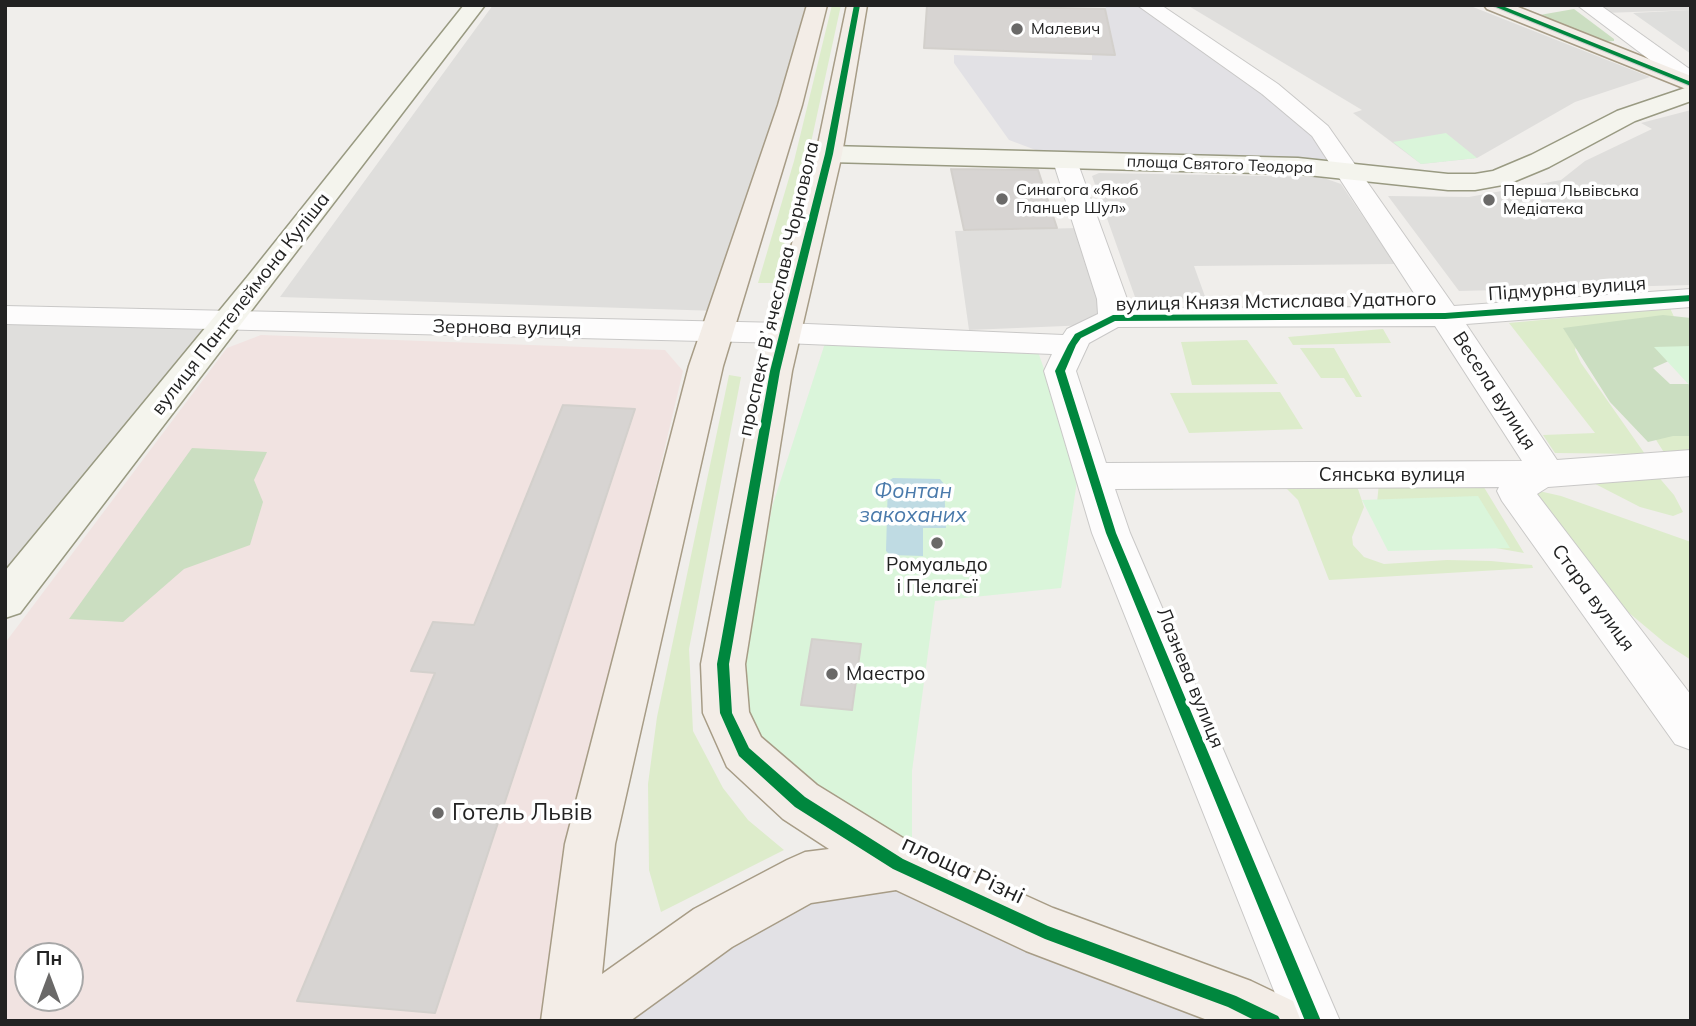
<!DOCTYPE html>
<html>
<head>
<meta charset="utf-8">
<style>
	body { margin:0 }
	#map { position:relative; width:1696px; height:1026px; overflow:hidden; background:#f0eeeb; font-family:Mulish,sans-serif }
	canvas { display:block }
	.frame { position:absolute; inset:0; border:7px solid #222; pointer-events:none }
	.north { position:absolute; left:14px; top:942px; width:70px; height:70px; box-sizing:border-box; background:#fff; border:2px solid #a7a7a7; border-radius:50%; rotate:0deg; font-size:19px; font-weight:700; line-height:28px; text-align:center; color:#222 }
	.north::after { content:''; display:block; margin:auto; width:24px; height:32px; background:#6a6968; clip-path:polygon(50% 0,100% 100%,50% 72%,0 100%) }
</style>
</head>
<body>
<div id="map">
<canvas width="1696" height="1026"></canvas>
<div class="frame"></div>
<div class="north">Пн</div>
</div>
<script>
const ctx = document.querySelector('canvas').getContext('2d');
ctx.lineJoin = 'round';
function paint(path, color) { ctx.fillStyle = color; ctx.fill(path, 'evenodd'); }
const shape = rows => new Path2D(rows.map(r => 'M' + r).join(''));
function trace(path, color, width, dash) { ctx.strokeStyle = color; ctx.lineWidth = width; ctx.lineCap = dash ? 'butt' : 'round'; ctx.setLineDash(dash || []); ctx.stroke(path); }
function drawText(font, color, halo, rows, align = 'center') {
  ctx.font = font + ' Mulish,sans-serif'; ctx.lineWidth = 7; ctx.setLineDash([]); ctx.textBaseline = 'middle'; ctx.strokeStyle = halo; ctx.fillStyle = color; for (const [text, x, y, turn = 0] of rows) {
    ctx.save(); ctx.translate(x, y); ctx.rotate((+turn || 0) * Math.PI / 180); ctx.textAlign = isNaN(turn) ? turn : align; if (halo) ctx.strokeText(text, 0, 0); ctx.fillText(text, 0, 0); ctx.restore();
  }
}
const residential = shape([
	[493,5,811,5,718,311,280,297],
	[1187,5,1468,5,1650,77,1575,102,1477,158,1421,164,1353,113,1362,110],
	[1592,5,1691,5,1691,10,1604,13],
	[1691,110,1691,285,1459,291,1388,196,1469,197,1561,180,1585,161,1652,129,1641,123],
	[1099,173,1321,177,1341,184,1395,264,1194,266,1207,302,1152,303,1135,297,1092,176],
	[1078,228,1105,308,1089,325,969,330,955,231],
	[5,321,200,328,207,336,5,585]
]);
const commercial = shape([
	[261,335,665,350,683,371,603,708,540,1021,5,1021,5,643,227,348],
	[28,956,70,956,70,998,28,998]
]);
const religious = shape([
	[1691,10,1691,54,1633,13]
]);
const grass = shape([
	[832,5,841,5,807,161,774,283,758,283,794,161],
	[1670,308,1675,319,1577,342,1575,350,1581,363,1645,454,1555,453,1543,435,1595,433,1509,323],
	[1383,329,1391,343,1293,345,1288,337],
	[1247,340,1278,384,1192,385,1181,342],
	[1300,348,1334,348,1362,397,1356,397,1344,378,1321,378],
	[729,375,741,377,689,649,693,731,723,788,748,820,784,850,661,912,649,870,648,784,657,717],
	[1280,392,1303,429,1189,433,1170,393],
	[1691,394,1691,455,1665,454,1651,432],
	[1118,466,1355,480,1364,507,1352,537,1353,545,1364,557,1384,564,1447,560,1491,561,1532,565,1533,568,1329,580,1298,500,1287,489,1173,486,1173,490,1124,490],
	[1572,472,1656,474,1674,495,1683,512,1673,516,1640,507],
	[1379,483,1482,484,1524,553,1450,540,1377,503],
	[1539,491,1561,496,1691,542,1691,660,1665,643,1622,607,1531,496]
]);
const forest = shape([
	[1574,9,1614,39,1614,41,1601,42,1534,16],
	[1663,315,1691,318,1691,358,1671,360,1653,368,1670,384,1691,384,1691,436,1673,436,1648,442,1610,402,1563,328],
	[192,448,267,452,254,480,263,502,250,545,184,569,123,622,69,619]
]);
const park = shape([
	[1446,133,1477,158,1421,164,1393,142],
	[826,340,1037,349,1079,468,1061,588,935,601,912,771,912,846,805,793,759,747,740,694,772,507],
	[1691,346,1691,387,1654,347],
	[1478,496,1510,548,1388,551,1362,500]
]);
const plaza = shape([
	[1107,5,1147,5,1216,51,1344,162,1065,161,1009,140,954,63,954,55,1092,60,1092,54,1115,55,1105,9],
	[898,864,1273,1021,593,1021,713,928]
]);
const water = shape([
	[893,478,940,479,944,484,946,528,923,528,923,556,890,555,886,551,888,481]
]);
const building = shape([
	[927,5,1105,9,1115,55,924,48,927,5],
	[951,169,1038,170,1057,228,964,230,951,169],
	[563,405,635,409,435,1013,297,1001,435,673,411,671,433,622,474,625,563,405],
	[812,639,861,644,852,710,801,705,812,639]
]);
const street = shape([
	[1137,5,1161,5,1278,84,1328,126,1454,306,1691,289,1691,307,1466,324,1557,460,1691,450,1691,476,1548,487,1537,494,1691,695,1691,750,1675,744,1502,501,1497,491,1499,487,1115,489,1130,533,1340,1021,1286,1021,1092,533,1044,371,1052,354,784,343,5,324,5,306,784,323,1063,335,1067,329,1098,314,1097,299,1053,161,1056,156,1065,154,1074,156,1077,161,1127,299,1127,308,1423,307,1312,136,1262,94,1137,5],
	[1435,326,1522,461,1106,463,1076,371,1089,343,1118,327,1435,326],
	[1577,5,1600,5,1691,70,1691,87,1683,85,1577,5]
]);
const secondary = shape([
	[464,5,485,5,20,613,5,618,5,571,248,276,464,5],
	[1691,86,1691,101,1635,121,1549,167,1508,184,1475,190,1448,190,1298,174,829,162,820,159,816,154,820,149,829,146,1298,158,1448,174,1475,174,1493,171,1531,155,1617,111,1691,86]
]);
const primary = shape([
	[807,5,827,5,802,105,723,366,615,844,602,974,694,909,787,860,805,852,829,849,783,819,727,767,703,713,701,664,758,371,816,154,847,5,867,5,842,154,792,371,745,664,749,712,761,737,817,785,916,846,1053,908,1251,981,1293,1001,1301,1021,1210,1021,1026,951,896,890,811,903,732,947,630,1021,541,1021,565,844,689,366,778,105,807,5],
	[1484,5,1513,5,1691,76,1691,91,1487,9,1484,5]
]);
const tram = shape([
	[1491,5,1691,86]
]);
const cycleway = shape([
	[854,5,860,5,833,154,780,371,729,664,732,713,749,748,805,797,903,859,1048,926,1236,996,1278,1016,1281,1021,1256,1021,1228,1007,1045,939,893,869,795,807,739,756,720,713,717,664,770,371,825,154,854,5],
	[1491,5,1500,5,1691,82,1691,86,1491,5],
	[1691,295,1691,301,1445,319,1115,321,1081,338,1076,345,1065,371,1116,533,1321,1021,1305,1021,1106,533,1055,371,1068,345,1075,334,1113,315,1445,313,1691,295]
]);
const markers = [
	[1017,29,7,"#6a6968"],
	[1002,199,7,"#6a6968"],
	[1489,200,7,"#6a6968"],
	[937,543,7,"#6a6968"],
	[832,674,7,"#6a6968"],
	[438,813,7,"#6a6968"]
];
const farPoinames = [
	["Малевич",1031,29],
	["Синагога «Якоб",1016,190],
	["Гланцер Шул»",1016,208],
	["Перша Львівська",1503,191],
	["Медіатека",1503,209]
];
const farStreetnames = [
	["площа Святого Теодора",1220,165,2]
];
const streetNames = [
	["проспект Вʼячеслава Чорновола",779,289,-77],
	["Підмурна вулиця",1567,289,-4],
	["вулиця Князя Мстислава Удатного",1276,302,-1],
	["вулиця Пантелеймона Куліша",241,304,-52],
	["Зернова вулиця",507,328,1],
	["Весела вулиця",1494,391,57],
	["Сянська вулиця",1392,475],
	["Стара вулиця",1593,598,54],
	["Лазнева вулиця",1190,678,68]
];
const poiNames = [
	["Ромуальдо",937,565],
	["і Пелагеї",937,587],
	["Маестро",846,674,"left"]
];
const waterNames = [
	["Фонтан",913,492],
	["закоханих",913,516]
];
const nearPoinames = [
	["Готель Львів",452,813]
];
const nearStreetnames = [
	["площа Різні",963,870,25]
];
paint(residential, '#dfdedc');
paint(commercial, '#f1e3e1');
paint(religious, '#dededc');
paint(grass, '#ddeccb');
paint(forest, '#cbdec1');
paint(park, '#daf5da');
paint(plaza, '#e2e1e5');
paint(water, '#bfdbe3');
paint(building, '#d7d4d2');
trace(building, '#d3d0cc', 2);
trace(street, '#c9c8c7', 2);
trace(secondary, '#999a82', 3);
trace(primary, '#a79c86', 3);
paint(street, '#fdfcfc');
paint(secondary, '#f4f4ed');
paint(primary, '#f3ede7');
trace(tram, '#ccc', 2);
paint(cycleway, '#00873e');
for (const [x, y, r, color] of markers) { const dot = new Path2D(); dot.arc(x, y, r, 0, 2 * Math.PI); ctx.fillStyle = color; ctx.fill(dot); trace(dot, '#fff', 2.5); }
drawText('16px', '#222', '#fff', farPoinames, 'left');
drawText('16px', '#222', '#fff', farStreetnames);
drawText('19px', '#222', '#fff', streetNames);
drawText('19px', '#222', '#fff', poiNames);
drawText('italic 21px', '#4a7aab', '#fff', waterNames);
drawText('23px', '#222', '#fff', nearPoinames, 'left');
drawText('23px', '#222', '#fff', nearStreetnames);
</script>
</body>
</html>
